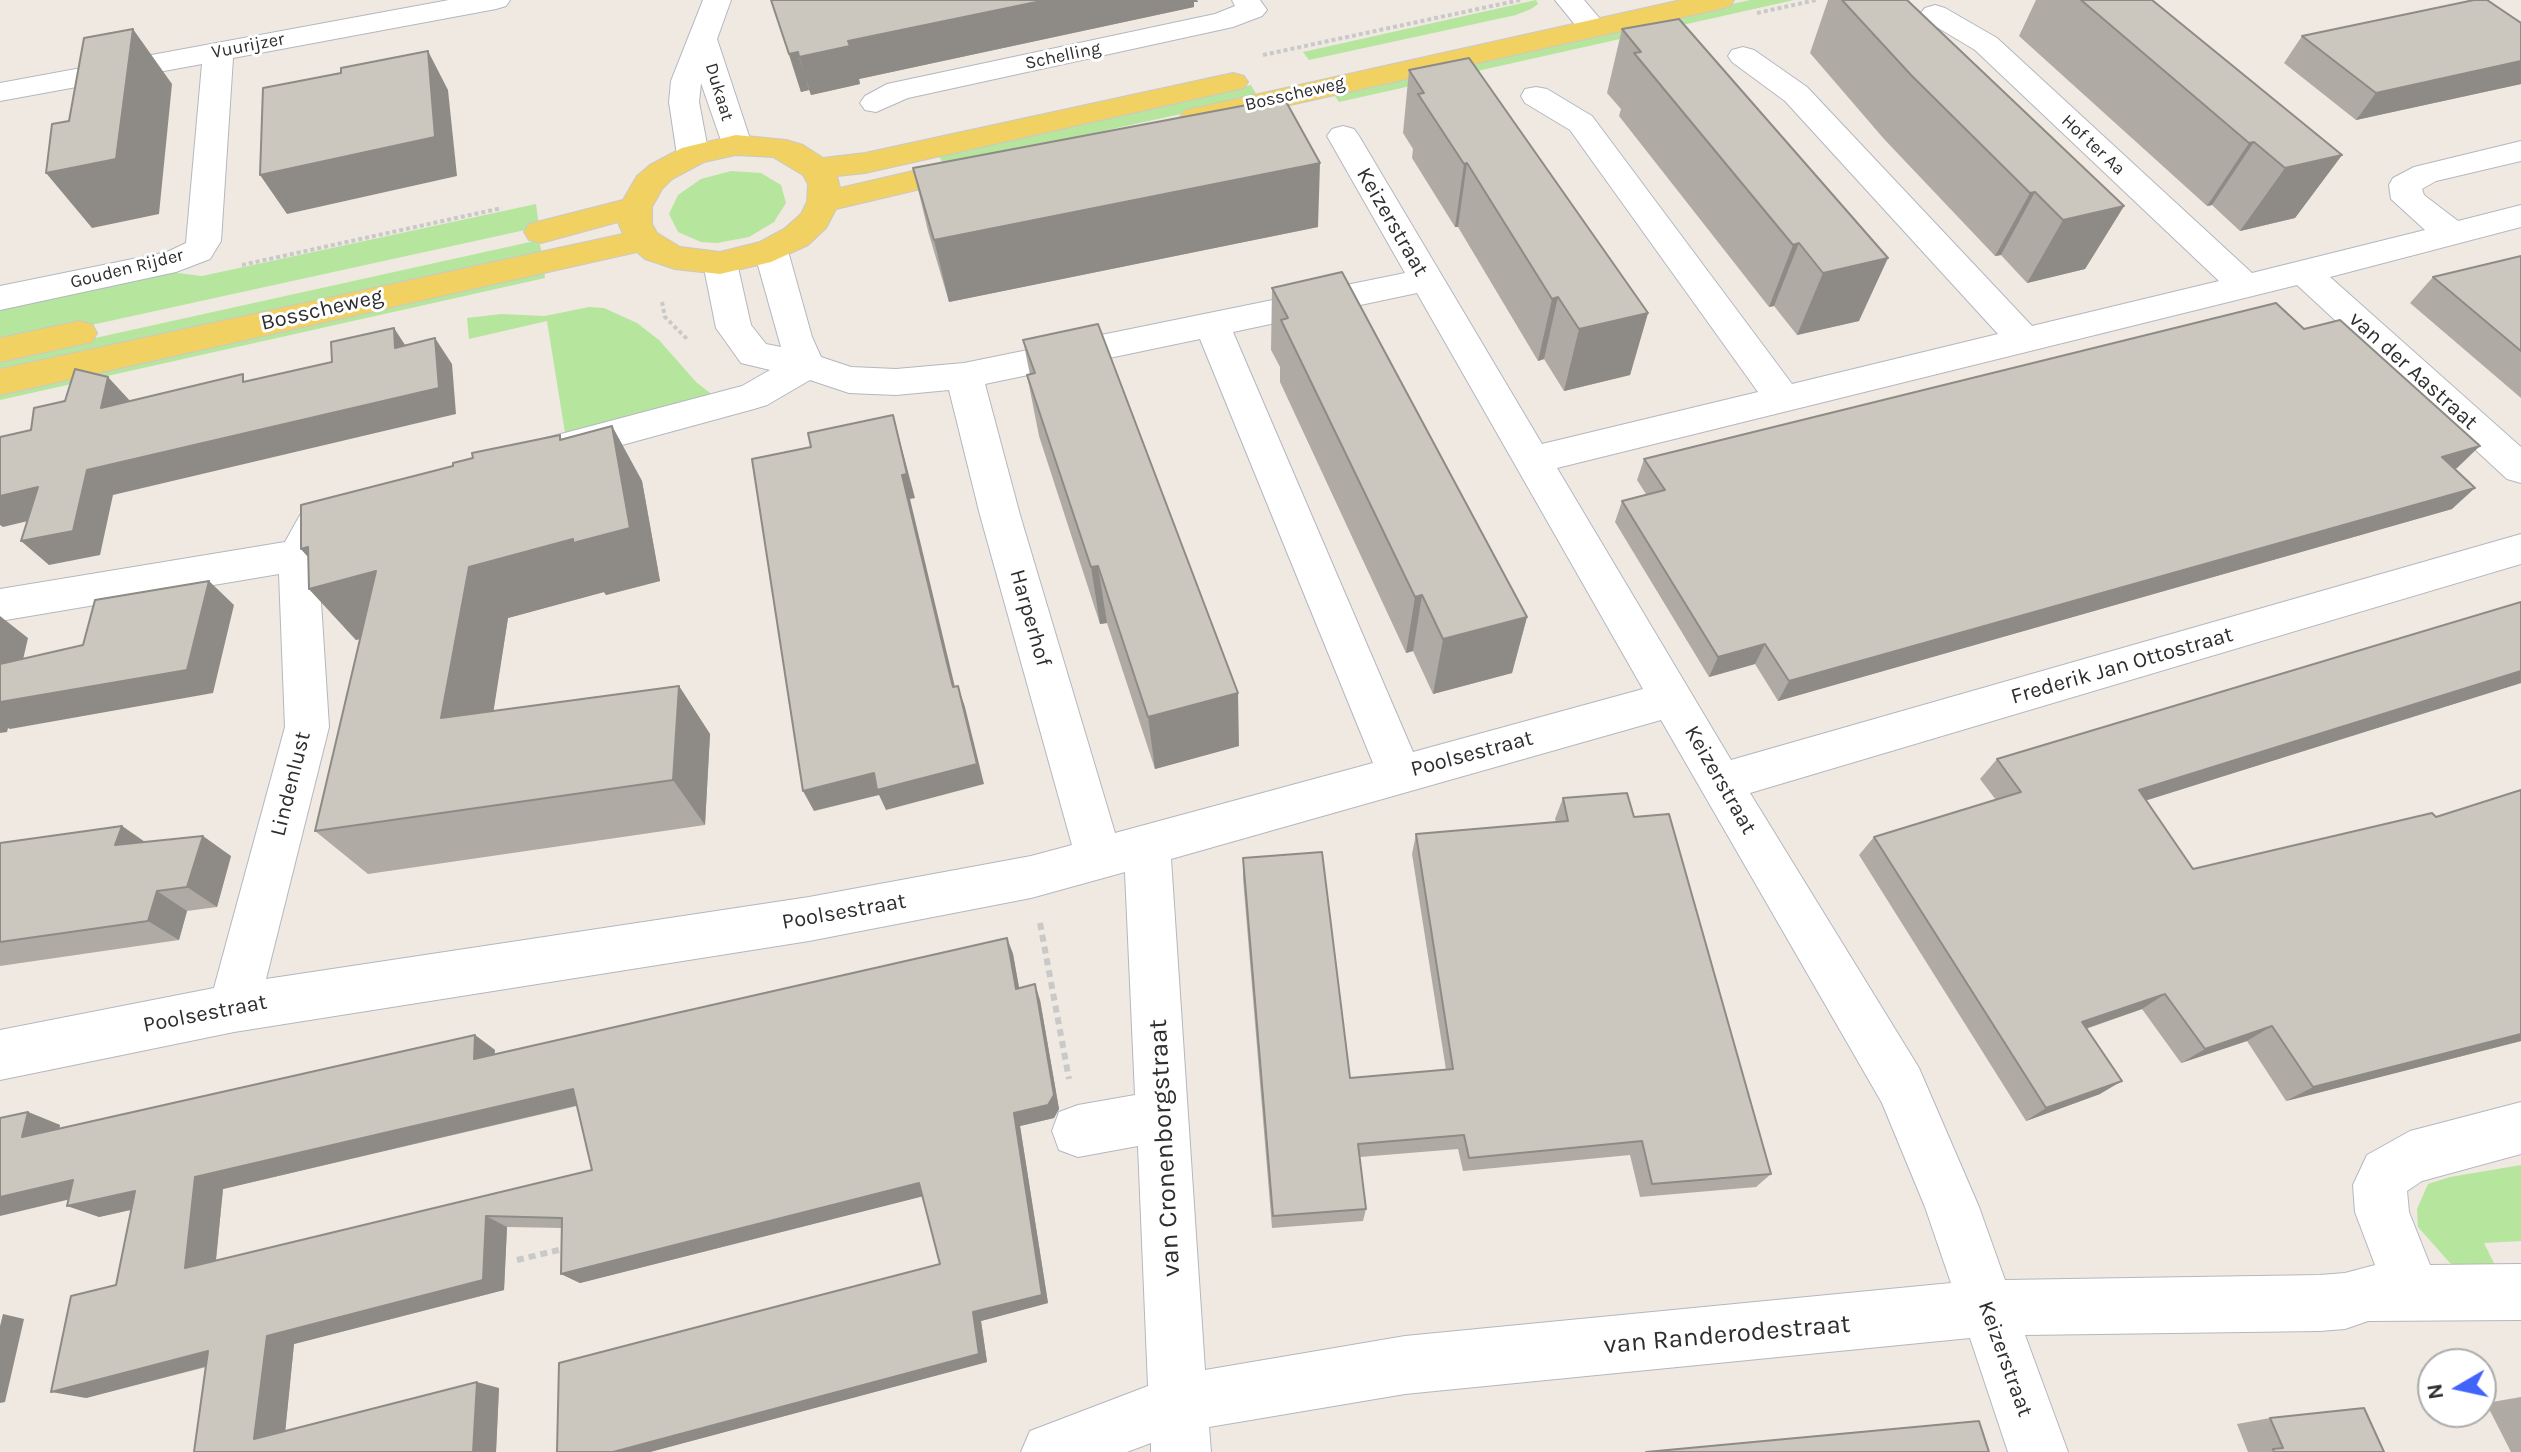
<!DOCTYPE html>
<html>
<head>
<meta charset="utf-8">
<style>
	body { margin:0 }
	#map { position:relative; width:2521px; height:1452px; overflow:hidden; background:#efe9e1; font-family:Karla,sans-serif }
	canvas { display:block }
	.north { position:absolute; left:2417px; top:1348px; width:80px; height:80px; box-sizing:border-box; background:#fff; border:2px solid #ababab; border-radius:50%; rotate:261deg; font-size:22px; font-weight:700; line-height:32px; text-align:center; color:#2e2e2e }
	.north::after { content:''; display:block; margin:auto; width:28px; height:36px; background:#4264fb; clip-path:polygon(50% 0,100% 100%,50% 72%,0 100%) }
</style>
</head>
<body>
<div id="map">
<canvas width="2521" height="1452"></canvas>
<div class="north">N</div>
</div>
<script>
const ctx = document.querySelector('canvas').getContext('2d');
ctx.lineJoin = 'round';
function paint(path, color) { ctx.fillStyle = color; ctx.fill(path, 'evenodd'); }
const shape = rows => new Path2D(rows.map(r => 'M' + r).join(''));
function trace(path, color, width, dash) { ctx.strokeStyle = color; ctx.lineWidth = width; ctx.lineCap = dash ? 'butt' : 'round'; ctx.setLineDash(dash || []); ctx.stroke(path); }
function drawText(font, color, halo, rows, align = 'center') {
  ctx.font = font + ' Karla,sans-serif'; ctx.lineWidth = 6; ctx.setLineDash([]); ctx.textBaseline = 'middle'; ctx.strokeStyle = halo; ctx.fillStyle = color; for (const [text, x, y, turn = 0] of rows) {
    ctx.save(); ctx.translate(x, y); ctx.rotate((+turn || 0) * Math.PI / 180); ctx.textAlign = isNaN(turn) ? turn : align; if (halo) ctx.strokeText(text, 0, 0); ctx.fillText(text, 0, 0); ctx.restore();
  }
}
const green = shape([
	[1536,0,1538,4,1531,9,1516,15,1309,60,1303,52],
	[1750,0,1794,0,1339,102,1332,92],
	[1251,85,1258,97,944,166,938,154],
	[731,171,761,173,781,185,786,203,774,222,749,237,717,243,701,242,678,232,669,214,678,195,701,179],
	[536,204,539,227,0,345,0,309,170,272,202,276],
	[539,240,542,255,0,375,0,359],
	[544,268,545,278,0,400,0,389],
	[589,307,604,308,637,323,659,340,696,382,719,400,566,439,547,321,469,339,467,318,501,314,545,316],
	[2521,1165,2521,1241,2484,1243,2498,1271,2467,1269,2450,1263,2418,1227,2417,1209,2428,1184,2450,1177]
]);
const pathFar1 = shape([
	[1757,13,1816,0],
	[1263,55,1520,0],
	[242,265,502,208],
	[662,302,665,317,688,340]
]);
const path = shape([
	[1040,923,1069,1079],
	[517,1260,567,1248]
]);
const minor = shape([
	[449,0,510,0,506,6,496,9,233,58,221,241,210,259,176,272,0,310,0,286,167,252,186,243,202,64,0,101,0,83,449,0],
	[703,0,731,0,717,39,752,145,747,152,736,155,725,152,701,83,699,102,709,155,704,162,693,165,682,162,677,155,669,102,671,81,703,0],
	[1232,0,1260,0,1267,10,1262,16,1233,27,908,98,876,112,865,110,860,103,865,96,887,84,1215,14,1235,6,1232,0],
	[1555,0,1584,0,1606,26,1601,32,1591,35,1581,32,1555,0],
	[1935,5,1945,8,1997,38,2252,273,2425,230,2391,199,2389,185,2393,178,2414,167,2521,141,2521,161,2436,181,2422,189,2424,195,2458,221,2521,205,2521,227,2330,277,2521,447,2521,483,2507,479,2297,285,1557,468,1731,760,2521,534,2521,564,1750,793,1919,1068,1979,1207,2005,1280,2320,1275,2345,1273,2375,1265,2355,1212,2353,1185,2367,1155,2410,1131,2521,1102,2521,1154,2422,1181,2407,1191,2409,1212,2430,1265,2521,1264,2521,1320,2368,1321,2345,1329,2320,1331,2025,1335,2068,1452,2008,1452,1970,1338,1405,1394,1209,1427,1211,1452,1151,1452,1151,1443,1127,1452,1021,1452,1030,1431,1148,1386,1138,1146,1078,1157,1059,1150,1052,1131,1059,1112,1078,1105,1135,1095,1125,872,1031,898,809,941,234,1032,0,1080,0,1030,214,988,285,727,279,574,0,621,0,589,285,542,300,515,345,502,359,506,365,517,359,528,328,537,318,555,329,727,266,979,809,897,1031,856,1072,845,980,515,949,390,896,395,849,393,810,380,767,405,754,409,556,463,542,459,537,449,542,439,742,386,770,370,741,363,716,328,703,263,708,255,720,252,732,255,737,263,751,325,766,344,781,347,754,251,759,243,771,240,783,243,788,251,812,337,821,357,851,367,896,369,964,363,1405,273,1327,136,1332,129,1343,126,1354,129,1359,136,1542,444,1758,392,1570,130,1525,103,1521,96,1525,89,1536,87,1547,89,1592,116,1792,384,1998,334,1785,101,1732,62,1728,56,1732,50,1743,47,1754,50,1807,87,2032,326,2219,281,1975,50,1925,20,1920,14,1925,8,1935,5],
	[1417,293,1643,689,1413,752,1233,332,1417,293],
	[1200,339,1373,763,1115,833,1020,515,985,384,1200,339],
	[1661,720,1882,1103,1925,1207,1951,1283,1405,1336,1205,1370,1171,859,1661,720]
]);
const major = shape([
	[1681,0,1734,0,1730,6,1720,9,1196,126,1185,124,1180,117,1185,110,1196,108,1681,0],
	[1233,73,1244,76,1248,82,1244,88,865,173,837,176,840,188,973,157,984,160,989,167,984,174,836,209,826,228,808,245,771,262,720,274,675,269,645,259,637,252,0,395,0,369,623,234,618,222,541,243,529,240,524,232,529,224,623,200,637,176,650,165,682,148,736,135,786,140,803,145,823,158,865,153,1233,73],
	[736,155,773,157,803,175,808,184,807,202,801,214,784,229,760,242,720,252,680,247,657,233,652,224,652,207,662,189,672,179,704,162,736,155],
	[79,321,92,324,97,333,92,342,0,362,0,338,79,321]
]);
const wall = shape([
	[771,0,1197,0,1198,2,1194,2,1194,7,859,79,860,84,811,95,809,90,801,92],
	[1828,0,1907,0,2124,206,2085,269,2027,283,2001,255,1995,256,1884,139,1810,53],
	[2036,0,2152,0,2342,155,2295,218,2240,231,2212,205,2207,206,2019,36],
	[1679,19,1859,321,1797,335,1774,306,1769,307,1619,116,1621,109,1607,93,1622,29],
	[2521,23,2521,84,2356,120,2284,63,2302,36],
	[1409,70,1648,313,1630,375,1564,391,1544,359,1538,361,1458,227,1455,227,1412,158,1413,149,1403,133],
	[913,168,1318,227,949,302,928,231],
	[2521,256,2521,398,2410,303,2433,277],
	[1272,288,1527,617,1512,673,1433,694,1413,651,1406,653,1280,382,1280,367,1271,350],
	[1023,340,1239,746,1155,769,1107,623,1100,624,1039,436,1027,375,1030,375],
	[612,426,642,481,660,581,606,595,604,592,508,618,493,711,679,686,710,734,705,825,368,874,315,831,360,639,356,640,309,589,309,558,301,549,453,466],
	[1644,459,2457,468,2454,469,2452,509,1778,701,1755,664,1709,677,1615,522,1622,501,1646,494,1637,480],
	[2521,683,2146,800,2193,869,2521,1041,2286,1101,2247,1041,2181,1063,2142,1009,2086,1029,2100,1094,2026,1121,1859,855,1874,837,1996,800,1980,779,1997,759],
	[1563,798,1634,817,1771,1174,1756,1187,1640,1197,1630,1155,1463,1171,1458,1149,1360,1157,1366,1209,1363,1221,1272,1228,1243,878,1243,858,1350,1078,1446,1070,1412,854,1416,834,1556,822,1555,819],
	[122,826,145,842,231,856,217,907,187,911,179,940,0,966,0,843],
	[1007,938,1013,954,1019,988,1040,1000,1059,1109,1054,1118,1020,1126,1048,1303,981,1321,987,1362,650,1452,557,1452,940,1264,923,1196,580,1283,561,1274,562,1228,507,1227,504,1290,294,1344,285,1431,499,1388,496,1452,194,1452,206,1367,86,1398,116,1285,131,1210,99,1217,69,1200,28,1112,60,1125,59,1129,475,1035,495,1050,494,1054],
	[577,1106,592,1170,216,1261,223,1189],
	[2521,1397,2521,1452,2511,1452,2486,1403],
	[2270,1418,2384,1452,2248,1452,2237,1424]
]);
const shadedWall = shape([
	[1046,0,1197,0,1198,2,1194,2,1194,7,859,79,860,84,811,95,799,57,848,41],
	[133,29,172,84,159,214,92,228,46,173],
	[428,51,448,90,457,176,287,214,260,175],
	[798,52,809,90,801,92,789,54],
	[2521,61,2521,84,2356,120,2376,93],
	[2254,142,2212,205,2207,206,2249,143],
	[2342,155,2295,218,2240,231,2285,168],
	[1320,163,1318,227,949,302,934,240],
	[1467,163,1458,227,1455,227,1464,164],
	[2035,192,2001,255,1995,256,2030,193],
	[2124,206,2085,269,2027,283,2063,220],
	[1799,243,1774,306,1769,307,1793,245],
	[1888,258,1859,321,1797,335,1823,273],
	[1558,297,1544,359,1538,361,1552,299],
	[1648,313,1630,375,1564,391,1579,329],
	[394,328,411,354,395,348],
	[435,338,452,364,456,414,113,495,100,555,49,565,21,541,87,470],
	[108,377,132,403,101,408],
	[893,415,915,498,910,499,960,708,953,687,902,475],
	[612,426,642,481,660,581,606,595,604,592,508,618,485,766,441,718,469,567,573,539],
	[2480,446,2457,468,2420,479,2442,457],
	[38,487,65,512,3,527,0,525,0,496],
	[2475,488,2452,509,1778,701,1789,681],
	[308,547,376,571,420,622,356,640,309,589,331,583,301,549],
	[1098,566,1107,623,1100,624,1091,567],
	[209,581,234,605,213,693,10,729,8,728,7,732,0,733,0,702],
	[1422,595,1413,651,1406,653,1415,597],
	[0,616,28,638,16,690,0,678],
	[1527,617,1512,673,1433,694,1443,639],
	[1765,644,1755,664,1709,677,1718,657],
	[2521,671,2521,683,2119,809,2139,790],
	[679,686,710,734,705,825,673,780],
	[958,686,965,707,984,784,886,810,879,795,814,811,803,791,874,773],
	[1238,693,1239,746,1155,769,1148,717],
	[122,826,152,847,115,845],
	[203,836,231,856,217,907,187,887],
	[157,891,187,911,179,940,148,921],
	[1007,938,1013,954,1022,1004,1016,989],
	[1035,984,1040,1000,1059,1109,1054,1118,1020,1126,1048,1303,981,1321,987,1362,650,1452,613,1452,973,1312],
	[2165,994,2142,1009,2061,1037,2082,1022],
	[2272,1026,2247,1041,2181,1063,2205,1049],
	[2521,1034,2521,1041,2286,1101,2313,1087],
	[475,1035,495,1050,493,1073,474,1059],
	[2122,1081,2100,1094,2026,1121,2046,1108],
	[573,1089,591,1102,223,1189,214,1278,185,1268,195,1177],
	[28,1112,60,1125,54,1150,22,1137],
	[73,1180,104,1191,0,1216,0,1197],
	[919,1183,928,1195,580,1283,561,1274],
	[135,1191,165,1202,99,1217,67,1206],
	[486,1216,507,1227,504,1290,294,1344,284,1444,254,1439,267,1336],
	[3,1314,24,1319,5,1402,0,1403,0,1326],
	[208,1351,238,1358,86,1398,51,1392],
	[477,1382,499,1388,496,1452,473,1452]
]);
const building = shape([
	[771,0,1046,0,848,41,850,46,799,57,798,52,789,54,771,0],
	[1842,0,1907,0,2124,206,2063,220,2035,192,2030,193,1911,75,1842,0],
	[2081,0,2152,0,2342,155,2285,168,2254,142,2249,143,2081,0],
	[2474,0,2487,0,2521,23,2521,61,2376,93,2302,36,2474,0],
	[1679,19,1888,258,1823,273,1799,243,1793,245,1634,53,1641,52,1622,29,1679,19],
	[133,29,116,159,46,173,52,124,69,121,84,38,133,29],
	[428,51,435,137,260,175,263,88,341,73,341,68,428,51],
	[1469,58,1648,313,1579,329,1558,297,1552,299,1467,163,1464,164,1418,94,1424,93,1409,70,1469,58],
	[1284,98,1320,163,934,240,913,168,1284,98],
	[2521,256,2521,351,2433,277,2521,256],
	[1342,272,1527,617,1443,639,1422,595,1415,597,1281,320,1288,318,1272,288,1342,272],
	[2276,303,2304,329,2340,320,2480,446,2442,457,2475,488,1789,681,1765,644,1718,657,1622,501,1665,490,1644,459,2276,303],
	[1098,324,1238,693,1148,717,1098,566,1091,567,1027,375,1035,373,1023,340,1098,324],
	[394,328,395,348,435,338,439,388,87,470,73,531,21,541,38,487,0,496,0,437,31,430,34,408,65,401,75,369,108,377,101,408,243,374,243,382,332,362,331,342,394,328],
	[893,415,907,474,902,475,946,659,953,687,958,686,977,764,877,790,874,773,803,791,752,459,811,447,808,433,893,415],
	[612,426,630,528,573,543,573,539,469,567,441,718,679,686,673,780,315,831,376,571,309,589,308,547,301,549,301,505,453,466,453,463,473,458,472,453,560,435,560,440,612,426],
	[209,581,187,670,0,702,0,664,83,645,95,600,209,581],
	[2521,602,2521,671,2139,790,2193,869,2432,813,2436,817,2521,790,2521,1034,2313,1087,2272,1026,2205,1049,2165,994,2082,1022,2122,1081,2046,1108,1874,837,2021,792,1997,759,2521,602],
	[1627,793,1634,817,1669,814,1771,1174,1652,1184,1642,1141,1469,1158,1464,1135,1358,1144,1366,1209,1273,1216,1243,858,1322,852,1350,1078,1453,1069,1416,834,1568,821,1563,798,1627,793],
	[122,826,115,845,203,836,187,887,157,891,148,921,0,942,0,843,122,826],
	[1007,938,1016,989,1035,984,1054,1095,1048,1105,1014,1113,1042,1295,973,1312,979,1354,613,1452,557,1452,559,1363,940,1264,919,1183,561,1274,562,1218,486,1216,483,1280,267,1336,254,1439,477,1382,473,1452,194,1452,208,1351,51,1392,71,1296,116,1285,135,1191,67,1206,73,1180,0,1197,0,1118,28,1112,22,1137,475,1035,474,1059,1007,938],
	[573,1089,592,1170,185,1268,195,1177,573,1089],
	[2364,1408,2384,1452,2274,1452,2273,1449,2283,1448,2270,1418,2364,1408],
	[1979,1421,1989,1452,1646,1452,1979,1421]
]);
const farStreetnames = [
	["Vuurijzer",248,46,-11],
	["Schelling",1063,56,-12],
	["Dukaat",719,92,73],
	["Bosscheweg",1295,94,-13],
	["Hof ter Aa",2093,145,43],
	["Gouden Rijder",127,269,-14]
];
const streetNames = [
	["Keizerstraat",1392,222,60],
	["Bosscheweg",322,310,-13],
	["van der Aastraat",2413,371,42],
	["Harperhof",1030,618,74],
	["Frederik Jan Ottostraat",2122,666,-16],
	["Poolsestraat",1472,754,-15],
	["Keizerstraat",1720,780,60],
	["Lindenlust",291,784,-76],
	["Poolsestraat",844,912,-10],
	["Poolsestraat",205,1014,-11],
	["Keizerstraat",2005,1359,70]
];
const nearStreetnames = [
	["van Cronenborgstraat",1165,1148,-93],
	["van Randerodestraat",1727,1335,-5]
];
paint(green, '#b6e59e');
trace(minor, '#b4b7c1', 2);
trace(major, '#c9c9c9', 2);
trace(pathFar1, '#c9c9c9', 4, [4, 3]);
trace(path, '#c9c9c9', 6, [7, 5]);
paint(minor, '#fff');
paint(major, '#f2d163');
paint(wall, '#afaba4');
paint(shadedWall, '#8e8b86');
paint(building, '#cbc7bf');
trace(building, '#8e8b86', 2);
drawText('18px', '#2e2e2e', '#fff', farStreetnames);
drawText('22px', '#2e2e2e', '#fff', streetNames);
drawText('26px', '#2e2e2e', '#fff', nearStreetnames);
</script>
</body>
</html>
